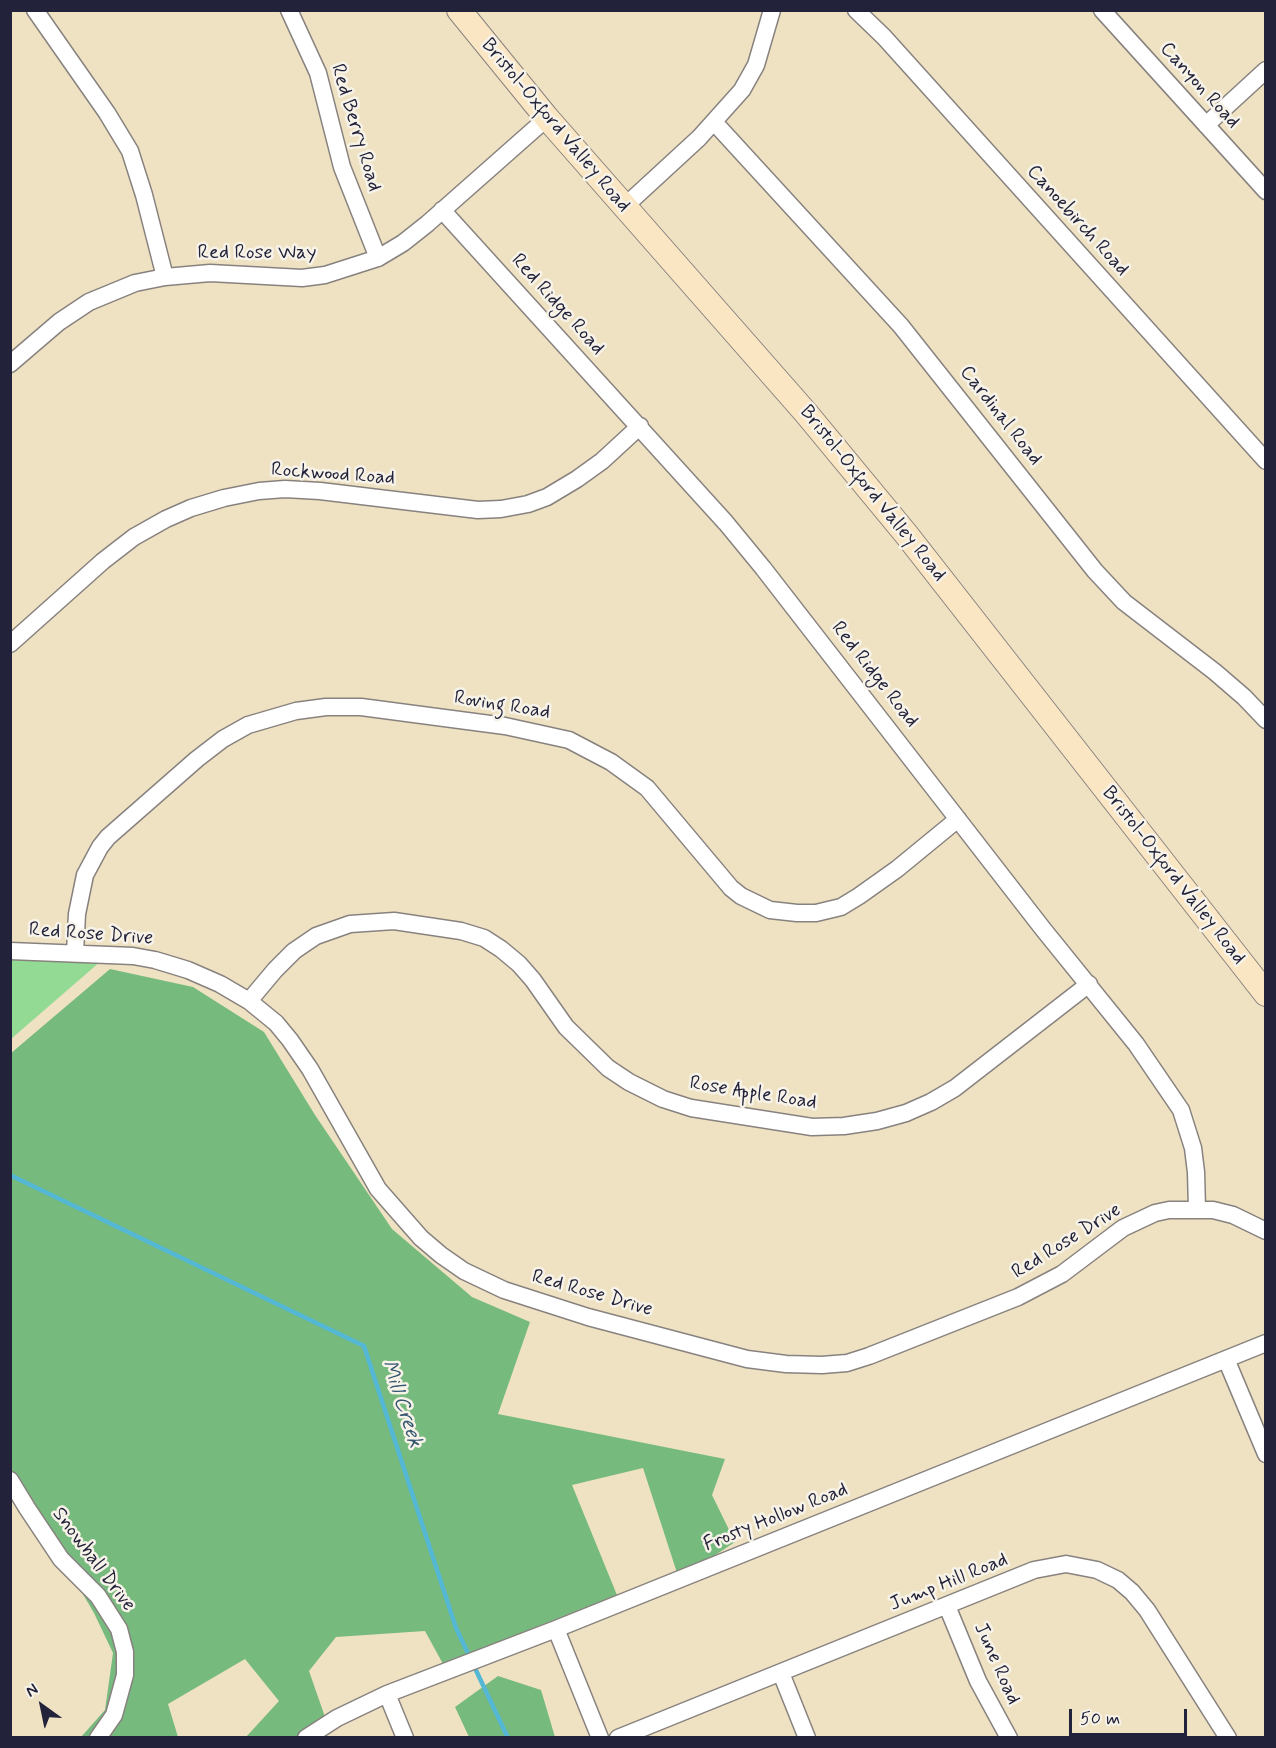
<!DOCTYPE html>
<html>
<head>
<meta charset="utf-8">
<style>
	body { margin:0 }
	#map { position:relative; width:1276px; height:1748px; overflow:hidden; background:#efe2c3; font-family:Mynerve,sans-serif }
	canvas { display:block }
	.frame { position:absolute; inset:0; border:12px solid #22223b; pointer-events:none }
	.north { position:absolute; left:12px; top:1676px; width:60px; height:60px; -webkit-text-stroke:4px #f7f3e8; paint-order:stroke; rotate:327deg; font-size:16px; font-weight:700; line-height:24px; text-align:center; color:#22223b }
	.north::after { content:''; display:block; margin:auto; width:21px; height:27px; background:#22223b; clip-path:polygon(50% 0,100% 100%,50% 72%,0 100%) }
	.scale { position:absolute; left:1069px; top:1709px; width:118px; height:27px; box-sizing:border-box; border:3px solid #22223b; border-top:0; padding-left:8px; font-size:18px; line-height:21px; white-space:nowrap; color:#22223b; -webkit-text-stroke:4px #f7f3e8; paint-order:stroke }
</style>
</head>
<body>
<div id="map">
<canvas width="1276" height="1748"></canvas>
<div class="frame"></div>
<div class="north">N</div>
<div class="scale">50 m</div>
</div>
<script>
const ctx = document.querySelector('canvas').getContext('2d');
ctx.lineJoin = 'round';
function paint(path, color) { ctx.fillStyle = color; ctx.fill(path, 'evenodd'); }
const shape = rows => new Path2D(rows.map(r => 'M' + r).join(''));
function trace(path, color, width, dash) { ctx.strokeStyle = color; ctx.lineWidth = width; ctx.lineCap = dash ? 'butt' : 'round'; ctx.setLineDash(dash || []); ctx.stroke(path); }
function drawText(font, color, halo, rows, align = 'center') {
  ctx.font = font + ' Mynerve,sans-serif'; ctx.lineWidth = 5; ctx.setLineDash([]); ctx.textBaseline = 'middle'; ctx.strokeStyle = halo; ctx.fillStyle = color; for (const [text, x, y, turn = 0] of rows) {
    ctx.save(); ctx.translate(x, y); ctx.rotate((+turn || 0) * Math.PI / 180); ctx.textAlign = isNaN(turn) ? turn : align; if (halo) ctx.strokeText(text, 0, 0); ctx.fillText(text, 0, 0); ctx.restore();
  }
}
const green = shape([
	[11,944,101,961,11,1039]
]);
const forest = shape([
	[110,969,193,987,264,1032,315,1115,392,1229,472,1297,530,1322,498,1414,725,1459,712,1495,735,1542,679,1579,643,1468,572,1485,617,1595,443,1664,425,1631,336,1637,309,1671,325,1717,300,1737,246,1737,279,1701,245,1659,168,1704,178,1737,81,1737,105,1710,113,1653,94,1613,11,1472,10,1054],
	[498,1676,541,1690,555,1737,469,1737,455,1707]
]);
const stream = shape([
	[10,1175,364,1346,456,1628,508,1738]
]);
const street = shape([
	[35,10,107,113,130,151,144,195,165,277],
	[289,10,318,73,342,167,378,258],
	[856,10,884,37,1266,461],
	[1102,10,1266,191],
	[714,122,901,326,1095,571,1124,602,1215,672,1244,697,1266,720],
	[1206,125,1266,70],
	[624,207,699,138,742,90,756,65,772,10],
	[442,210,726,523,763,568,1043,929,1136,1044,1181,1110,1193,1148,1196,1172,1197,1209],
	[10,364,59,322,89,302,135,283,165,277,210,273,302,278,325,275,378,258,403,243,427,224,547,118],
	[10,644,103,561,134,537,166,519,191,508,224,498,259,491,285,489,320,491,478,510,501,509,528,504,547,497,577,479,602,461,640,426],
	[10,951,133,956,155,960,188,970,220,984,249,1001,276,1023,290,1040,310,1069,378,1189,421,1238,441,1255,464,1271,504,1290,588,1317,747,1359,786,1364,822,1365,847,1363,869,1356,1018,1297,1062,1274,1123,1228,1155,1213,1169,1210,1213,1210,1233,1215,1266,1231],
	[75,953,77,914,85,875,100,847,108,837,197,759,223,739,248,725,296,711,326,707,361,707,505,726,569,740,611,762,647,788,731,888,741,896,770,910,797,913,816,913,841,907,859,896,897,869,958,819],
	[249,1001,275,970,294,951,316,936,350,924,394,921,461,931,484,938,501,949,519,964,533,980,566,1027,608,1068,629,1082,663,1099,691,1108,812,1127,844,1126,877,1121,906,1113,931,1102,955,1088,1089,984],
	[1226,1359,1266,1454],
	[10,1480,27,1508,61,1559,98,1596,119,1629,125,1652,125,1675,114,1715,98,1738],
	[947,1606,978,1681,1009,1738],
	[556,1629,600,1738],
	[781,1673,807,1738],
	[387,1694,405,1738],
	[306,1738,337,1718,387,1694,556,1629,1266,1343],
	[618,1738,1034,1570,1066,1564,1097,1570,1118,1580,1132,1592,1147,1610,1228,1738]
]);
const secondary = shape([
	[459,10,547,118,806,413,906,534,1266,994]
]);
const streetNames = [
	["Canyon Road",1199,86,48],
	["Bristol-Oxford Valley Road",555,126,50],
	["Red Berry Road",355,128,73],
	["Canoebirch Road",1077,221,48],
	["Red Rose Way",257,254],
	["Red Ridge Road",557,305,48],
	["Cardinal Road",1000,416,52],
	["Rockwood Road",333,475,4],
	["Bristol-Oxford Valley Road",872,494,51],
	["Red Ridge Road",874,675,52],
	["Roving Road",502,706,9],
	["Bristol-Oxford Valley Road",1173,876,52],
	["Red Rose Drive",91,935,4],
	["Rose Apple Road",753,1094,9],
	["Red Rose Drive",1067,1242,-32],
	["Red Rose Drive",592,1294,16],
	["Frosty Hollow Road",776,1518,-22],
	["Snowball Drive",93,1560,53],
	["Jump Hill Road",949,1583,-22],
	["June Road",996,1664,66]
];
const waterNames = [
	["Mill Creek",401,1404,72]
];
paint(green, '#93da95');
paint(forest, '#76ba7e');
trace(stream, '#54b7d3', 4.5);
trace(street, '#88827f', 19);
trace(secondary, '#88827f', 26);
trace(street, '#fff', 16);
trace(secondary, '#fbe6c4', 24);
drawText('20px', '#22223b', '#f7f3e8', streetNames);
drawText('italic 21px', '#345670', '#f7f3e8', waterNames);
</script>
</body>
</html>
